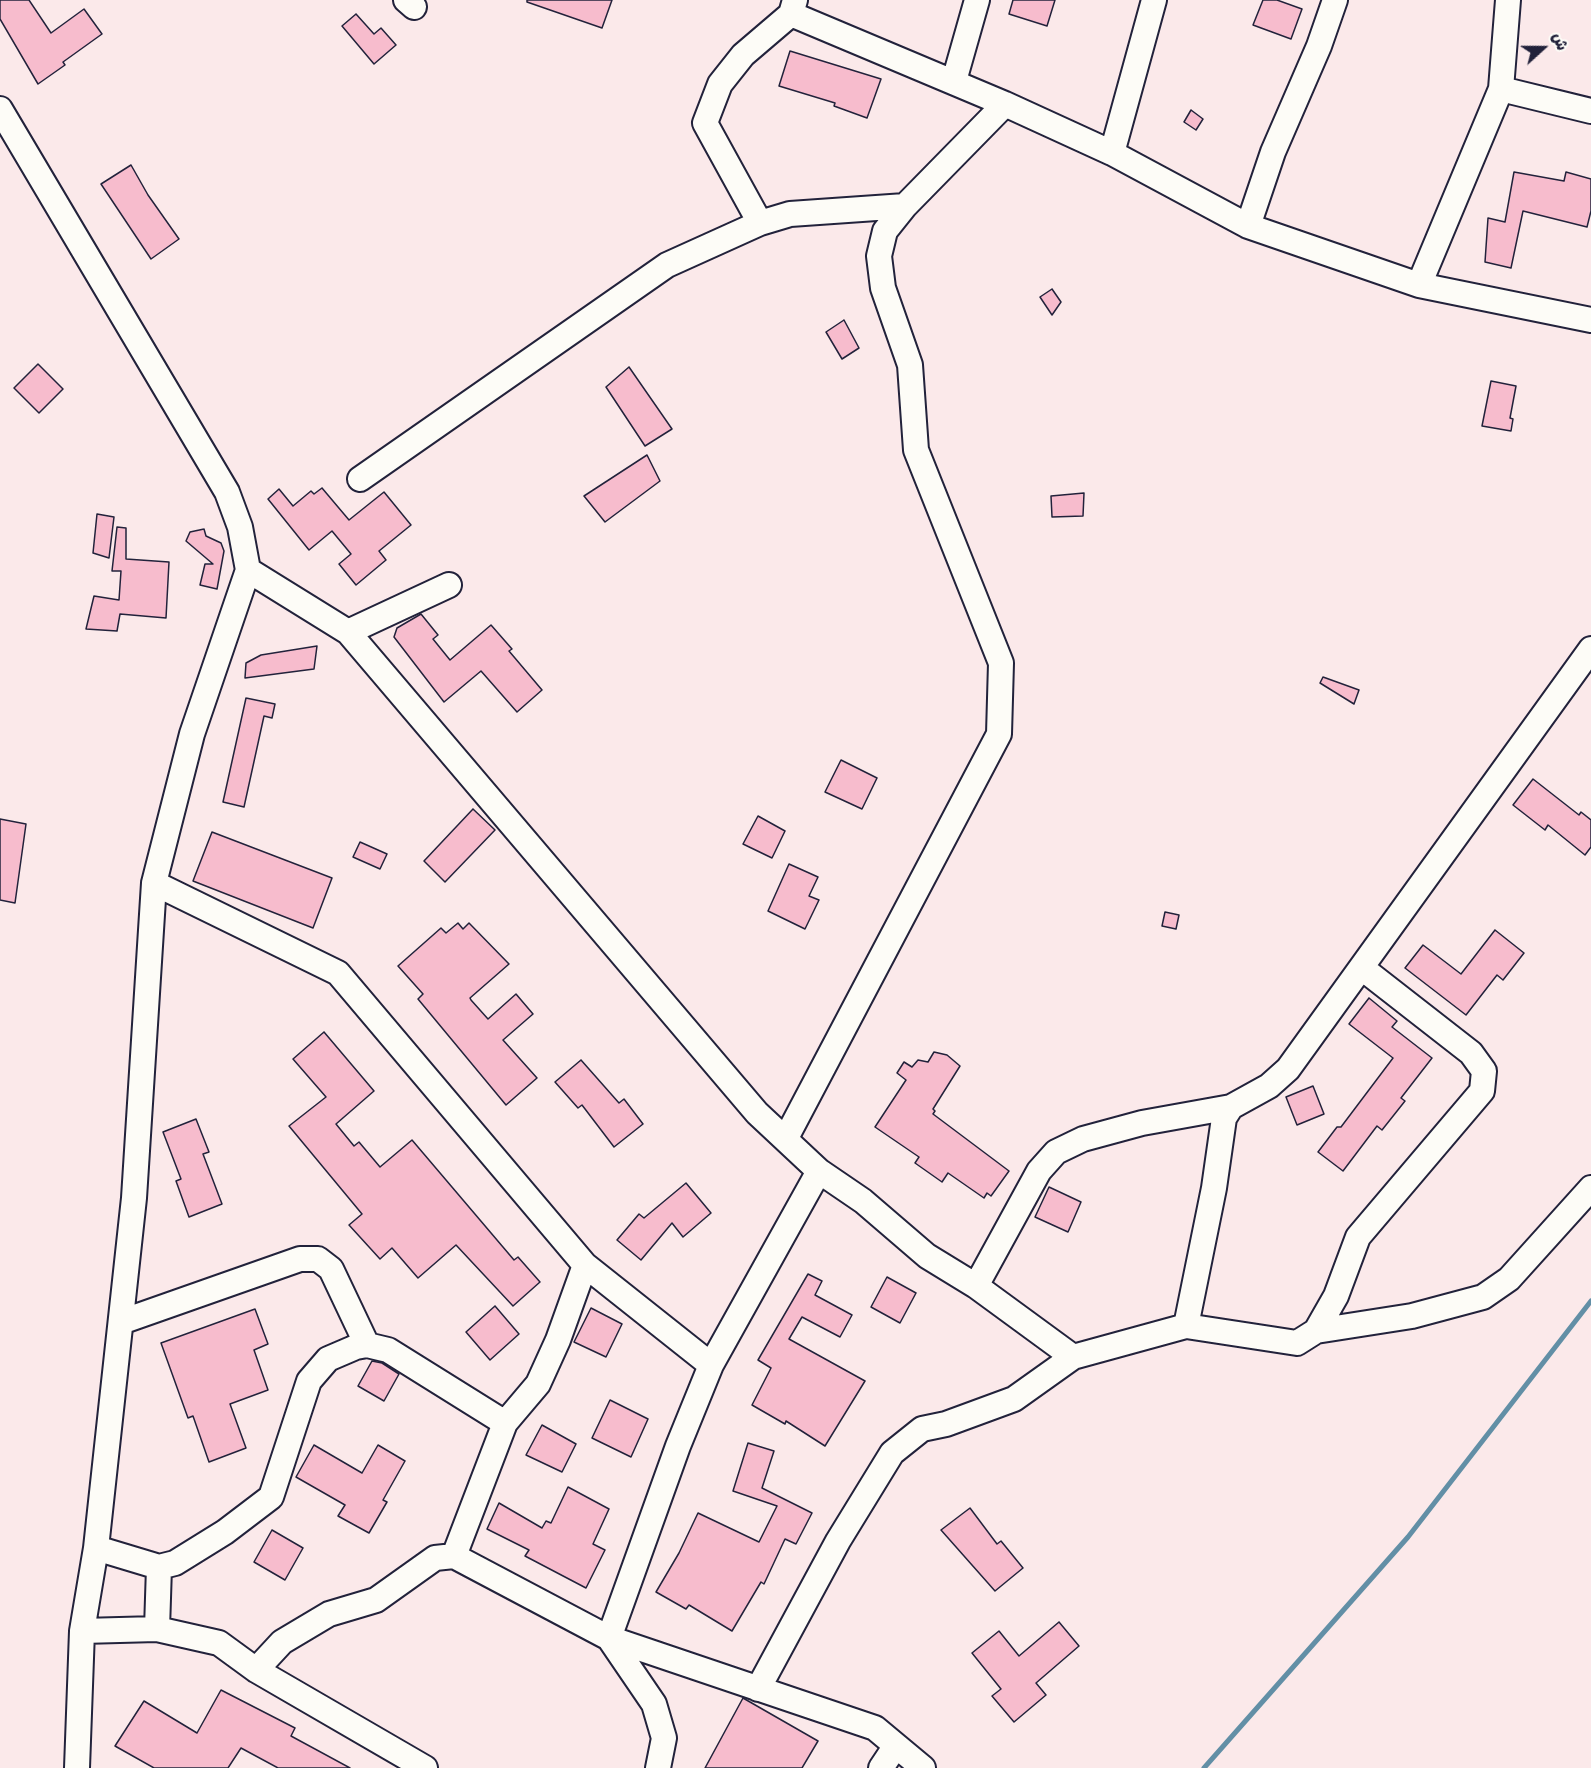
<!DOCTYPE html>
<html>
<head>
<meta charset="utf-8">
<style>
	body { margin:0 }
	#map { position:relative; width:1591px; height:1768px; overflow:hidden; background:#fbe9ea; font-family:Pangolin,"Playpen Sans Arabic",sans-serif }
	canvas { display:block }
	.north { position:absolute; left:1513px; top:18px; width:60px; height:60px; -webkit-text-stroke:4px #fdfcf7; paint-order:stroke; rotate:69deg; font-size:16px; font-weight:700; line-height:24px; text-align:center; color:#22223b }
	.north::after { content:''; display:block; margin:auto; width:21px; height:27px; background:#22223b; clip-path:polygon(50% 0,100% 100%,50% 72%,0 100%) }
</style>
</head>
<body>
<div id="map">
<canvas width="1591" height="1768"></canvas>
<div class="north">ش</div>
</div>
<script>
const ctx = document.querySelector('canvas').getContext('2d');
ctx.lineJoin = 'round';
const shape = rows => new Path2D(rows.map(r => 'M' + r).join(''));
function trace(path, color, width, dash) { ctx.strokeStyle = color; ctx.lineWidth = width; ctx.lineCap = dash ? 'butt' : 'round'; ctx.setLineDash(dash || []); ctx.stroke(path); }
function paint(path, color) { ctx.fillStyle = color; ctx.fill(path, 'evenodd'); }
const stream = shape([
	[1204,1768,1408,1537,1591,1301]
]);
const building = shape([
	[0,0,29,0,51,33,84,9,102,34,63,62,65,65,38,84,0,19,0,0],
	[527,0,612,0,602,28,527,2,527,0],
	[1013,0,1055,0,1047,26,1009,14,1013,0],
	[1263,0,1277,0,1302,9,1291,39,1253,25,1263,0],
	[356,14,374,34,381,28,396,45,374,64,342,26,356,14],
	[790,51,881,79,867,118,834,106,835,103,779,86,790,51],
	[1191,110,1203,119,1196,130,1184,122,1191,110],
	[131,165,148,195,179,239,151,259,101,184,131,165],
	[1514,172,1564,181,1566,172,1591,179,1591,211,1587,227,1523,211,1511,268,1485,262,1488,218,1505,222,1514,172],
	[1052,289,1061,302,1052,315,1040,297,1052,289],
	[844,320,859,348,842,359,826,332,844,320],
	[38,364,63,389,39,413,14,388,38,364],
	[629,367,672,429,645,446,606,387,629,367],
	[1491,381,1516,386,1510,418,1513,419,1511,431,1482,426,1491,381],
	[647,455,660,481,605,522,584,496,647,455],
	[322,488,349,520,384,492,411,525,379,551,386,560,356,585,339,564,351,554,332,531,309,550,268,499,279,489,293,506,311,491,314,494,322,488],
	[1084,493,1083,516,1052,517,1051,496,1084,493],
	[97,514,114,517,109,558,93,553,97,514],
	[117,527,126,528,126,559,169,562,166,618,120,614,117,631,86,629,94,596,119,600,121,571,112,571,117,527],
	[204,529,206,536,221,543,224,551,217,589,200,585,205,564,213,564,186,541,190,532,204,529],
	[421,614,438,635,433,639,450,660,491,625,512,649,509,651,542,690,517,712,481,671,444,702,394,637,397,628,421,614],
	[317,646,314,669,245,678,246,663,261,655,317,646],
	[1323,677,1359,690,1354,704,1320,683,1323,677],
	[246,698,275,704,272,718,264,716,244,807,223,802,246,698],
	[841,760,877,778,862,809,825,792,841,760],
	[1533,779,1579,815,1581,812,1591,820,1591,847,1585,855,1548,825,1545,830,1513,805,1533,779],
	[473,809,495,830,445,882,424,861,473,809],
	[758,816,785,831,772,858,743,844,758,816],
	[0,819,26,824,15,903,0,900,0,819],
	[212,832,332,878,313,928,193,881,212,832],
	[360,842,387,854,380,869,353,857,360,842],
	[789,864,818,877,809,896,819,900,805,929,768,911,789,864],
	[1165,912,1179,915,1176,929,1162,926,1165,912],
	[458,923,463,929,469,923,509,964,470,998,471,1000,488,1019,516,994,533,1014,503,1040,537,1078,506,1105,418,999,423,994,398,966,441,928,446,933,458,923],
	[1495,930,1524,953,1503,980,1497,975,1466,1015,1405,968,1423,945,1461,974,1495,930],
	[1369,998,1397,1021,1392,1027,1432,1058,1401,1098,1405,1101,1382,1130,1377,1126,1343,1171,1318,1152,1337,1127,1341,1127,1393,1058,1349,1024,1369,998],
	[324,1032,374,1091,336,1124,354,1146,359,1142,380,1167,412,1140,514,1260,518,1257,540,1282,513,1306,456,1245,418,1278,392,1248,380,1259,349,1225,362,1214,289,1126,326,1097,293,1059,324,1032],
	[934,1052,947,1055,960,1066,933,1109,935,1111,933,1114,1009,1171,991,1196,987,1193,984,1198,948,1173,942,1182,915,1163,919,1157,875,1127,906,1080,897,1073,904,1062,912,1067,918,1060,928,1062,934,1052],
	[581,1060,619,1103,624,1099,643,1124,614,1147,582,1105,578,1108,555,1082,581,1060],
	[1313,1086,1324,1114,1297,1125,1286,1097,1313,1086],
	[196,1119,209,1152,203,1154,222,1204,189,1217,176,1181,181,1179,163,1132,196,1119],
	[686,1183,711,1213,683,1237,672,1223,641,1260,617,1240,639,1214,644,1218,686,1183],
	[1049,1187,1081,1202,1068,1232,1035,1217,1049,1187],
	[808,1274,822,1281,815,1295,852,1315,840,1337,802,1317,789,1339,865,1381,825,1446,786,1421,785,1424,752,1405,771,1368,758,1360,808,1274],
	[887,1277,916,1293,900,1323,871,1307,887,1277],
	[495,1306,519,1334,490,1360,466,1332,495,1306],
	[591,1308,622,1324,606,1357,574,1342,591,1308],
	[255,1309,268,1344,254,1350,268,1390,230,1404,246,1448,209,1462,193,1416,188,1418,161,1343,255,1309],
	[372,1361,382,1363,399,1374,384,1401,358,1386,372,1361],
	[610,1400,648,1419,631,1457,592,1438,610,1400],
	[542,1425,576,1444,562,1472,526,1455,542,1425],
	[748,1443,774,1451,762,1488,812,1513,796,1544,785,1539,764,1584,761,1582,732,1631,689,1605,686,1609,656,1592,679,1553,698,1513,759,1542,777,1506,733,1491,748,1443],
	[314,1445,362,1473,378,1445,405,1461,383,1500,387,1502,369,1533,338,1516,345,1505,296,1477,314,1445],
	[568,1487,609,1509,593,1544,605,1550,586,1588,525,1556,529,1550,487,1529,499,1503,542,1528,546,1521,551,1523,568,1487],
	[970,1508,997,1544,1001,1541,1023,1568,995,1591,941,1530,970,1508],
	[272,1530,303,1548,285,1580,254,1562,272,1530],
	[1059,1622,1079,1646,1036,1683,1046,1695,1014,1722,992,1696,1001,1689,972,1653,999,1631,1019,1656,1059,1622],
	[221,1690,295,1728,291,1736,350,1768,278,1768,241,1748,228,1768,154,1768,115,1746,144,1701,197,1733,221,1690],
	[743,1698,818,1741,802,1768,705,1768,743,1698]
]);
const minor = shape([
	[406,0,414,7],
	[791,14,1005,104,1112,153,1248,226,1419,285,1591,320],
	[954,81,977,0],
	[1501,89,1591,111],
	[0,109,227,492,240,527,248,570,192,734,154,883,134,1198,96,1548,82,1631,77,1768],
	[1112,153,1154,0],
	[760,223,705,123,720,84,743,55,791,14,795,0],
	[1248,226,1273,152,1319,46,1335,0],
	[1419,285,1501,89,1508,0],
	[360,479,667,265,760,223,790,214,905,206],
	[248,570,348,632,757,1113,819,1171,863,1201,927,1256,976,1286,1073,1357],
	[348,632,449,585],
	[154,883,338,973,585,1265,711,1365],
	[786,1138,999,734,1001,663,916,450,910,365,883,288,879,256,885,231,905,206,1005,104],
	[976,1286,1039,1171,1056,1152,1083,1139,1142,1123,1231,1107],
	[121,1322,300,1259,318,1259,331,1269,367,1345],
	[1186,1326,1297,1343,1316,1331,1336,1296,1358,1237,1482,1091,1484,1071,1471,1053,1362,968],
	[1316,1331,1412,1316,1483,1297,1509,1279,1591,1188],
	[96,1548,159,1567,175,1563,225,1532,271,1497,309,1381,328,1359,356,1347,367,1345,388,1350,505,1423,538,1384,558,1340,585,1265],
	[454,1556,505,1423],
	[157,1629,159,1567],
	[82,1631,157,1629,219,1643,256,1670,425,1768],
	[256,1670,282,1642,329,1614,376,1600,435,1558,454,1556,609,1638,875,1728,923,1768],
	[758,1689,838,1541,892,1453,922,1429,946,1424,1014,1399,1073,1357,1186,1326,1214,1188,1224,1118,1231,1107,1269,1086,1288,1069,1591,649],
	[658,1768,664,1738,654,1704,609,1638,678,1446,711,1365,819,1171],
	[881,1768,895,1747]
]);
trace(stream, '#628fa6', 5);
paint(building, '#f7bccd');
trace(building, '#22223b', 1.5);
trace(minor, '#22223b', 28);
trace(minor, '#fdfcf7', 24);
</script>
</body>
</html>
